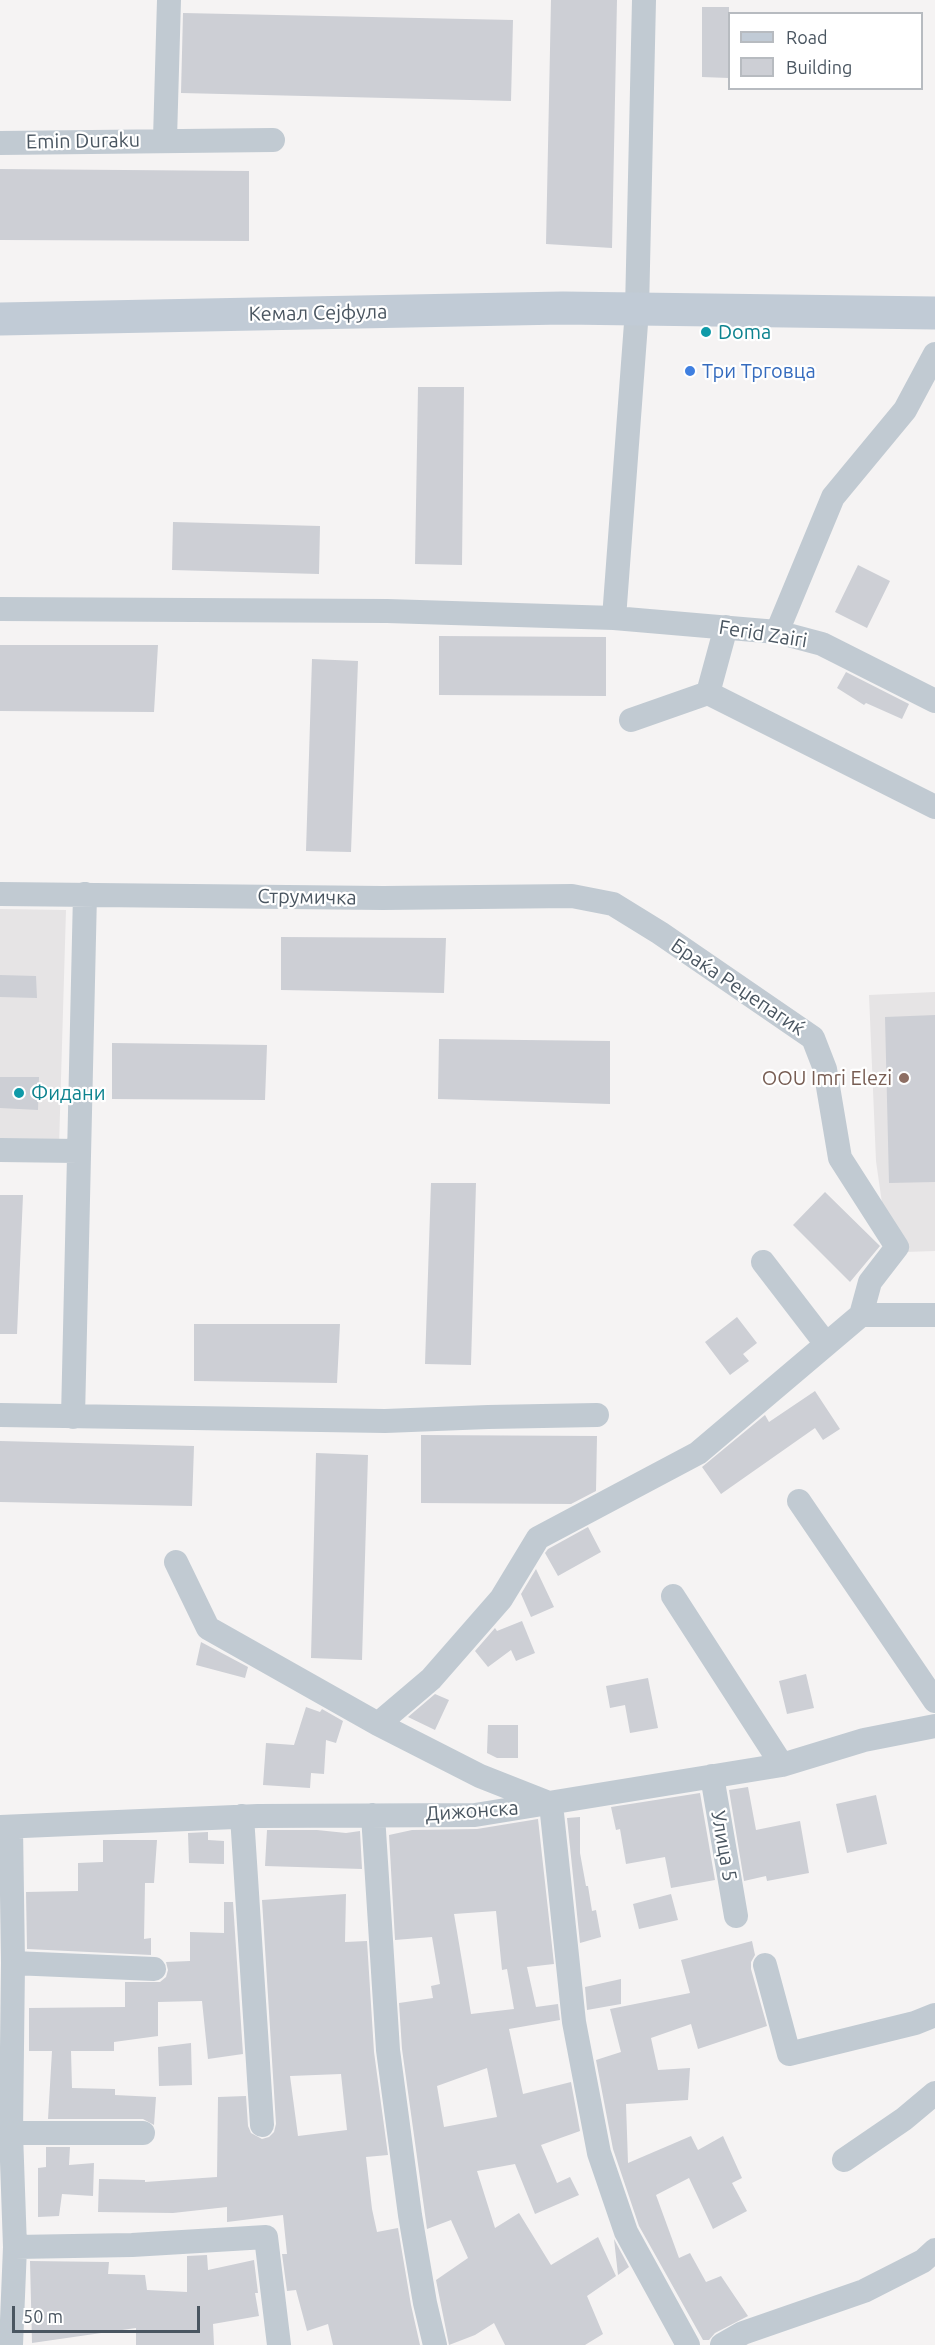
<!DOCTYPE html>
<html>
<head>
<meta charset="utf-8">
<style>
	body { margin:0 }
	#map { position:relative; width:935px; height:2345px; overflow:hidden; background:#f5f3f3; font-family:Ubuntu,sans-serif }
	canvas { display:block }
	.legend { position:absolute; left:728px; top:12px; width:195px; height:78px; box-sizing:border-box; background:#fff; border:2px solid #b7bbc0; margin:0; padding:8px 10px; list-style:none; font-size:18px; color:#4a5661 }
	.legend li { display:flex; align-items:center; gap:12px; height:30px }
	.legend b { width:30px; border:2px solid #b7bbc0 }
	.scale { position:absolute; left:12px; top:2306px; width:188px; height:27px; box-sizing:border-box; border:3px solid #4a5661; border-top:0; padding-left:8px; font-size:18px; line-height:21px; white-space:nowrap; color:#4a5661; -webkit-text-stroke:4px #fff; paint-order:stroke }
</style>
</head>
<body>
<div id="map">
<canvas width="935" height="2345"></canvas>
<ul class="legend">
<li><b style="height:8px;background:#c1cbd6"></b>Road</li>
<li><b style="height:16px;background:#cdcfd5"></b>Building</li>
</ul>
<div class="scale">50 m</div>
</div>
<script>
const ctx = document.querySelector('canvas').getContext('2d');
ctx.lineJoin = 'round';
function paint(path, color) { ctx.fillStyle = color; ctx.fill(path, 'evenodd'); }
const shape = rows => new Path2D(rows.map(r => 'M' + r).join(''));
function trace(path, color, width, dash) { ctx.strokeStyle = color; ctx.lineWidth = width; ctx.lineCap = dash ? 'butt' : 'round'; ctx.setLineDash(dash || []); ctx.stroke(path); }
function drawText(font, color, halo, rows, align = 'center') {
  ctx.font = font + ' Ubuntu,sans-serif'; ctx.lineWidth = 4.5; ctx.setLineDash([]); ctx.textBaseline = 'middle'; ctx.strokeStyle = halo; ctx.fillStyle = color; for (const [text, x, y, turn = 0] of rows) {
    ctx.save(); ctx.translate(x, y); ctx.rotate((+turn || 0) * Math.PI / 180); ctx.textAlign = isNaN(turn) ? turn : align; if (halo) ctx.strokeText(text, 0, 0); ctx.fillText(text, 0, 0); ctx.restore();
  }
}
const education = shape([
	[0,909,66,910,59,1146,0,1146],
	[935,992,935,1251,905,1252,884,1217,876,1161,869,995]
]);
const building = shape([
	[551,0,617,0,612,248,546,244],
	[702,7,729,7,729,78,702,77],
	[183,13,513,20,511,101,181,93],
	[0,169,249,171,249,241,0,240],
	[418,387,464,387,462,565,415,564],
	[173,522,320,526,319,574,172,570],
	[858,565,890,581,867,628,835,612],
	[439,636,606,637,606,696,439,695],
	[0,645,158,645,154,712,0,711],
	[312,659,358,661,351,852,306,851],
	[846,672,909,704,902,719,866,703,864,705,837,688],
	[281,937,446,938,444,993,281,990],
	[0,975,36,976,37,998,0,997],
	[935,1015,935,1182,889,1183,885,1017],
	[439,1039,610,1041,610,1104,438,1099],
	[112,1043,267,1045,265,1100,112,1099],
	[0,1077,39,1077,38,1110,0,1108],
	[431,1183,476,1183,471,1365,425,1364],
	[825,1192,880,1246,850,1282,793,1225],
	[0,1195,23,1195,17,1334,0,1334],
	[737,1317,757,1343,743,1354,749,1361,730,1375,705,1342],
	[194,1324,340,1324,337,1383,194,1381],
	[815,1391,840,1429,823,1440,815,1428,721,1494,702,1467,765,1415,769,1422],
	[421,1435,597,1436,596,1491,571,1504,421,1503],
	[0,1441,194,1446,192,1506,0,1502],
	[316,1453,368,1455,362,1660,311,1658],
	[588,1527,601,1552,558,1576,545,1553,548,1549],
	[536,1569,554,1607,531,1617,521,1594],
	[522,1621,535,1653,516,1661,511,1650,488,1667,475,1651,495,1628,497,1631],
	[201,1642,248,1667,245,1678,196,1665],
	[806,1674,814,1708,787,1714,779,1681],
	[648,1678,658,1728,630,1733,625,1705,610,1708,606,1686],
	[435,1694,449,1700,435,1730,408,1717],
	[306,1707,320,1712,322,1709,343,1721,336,1743,326,1740,324,1774,311,1773,310,1788,263,1785,266,1743,294,1745],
	[488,1725,518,1725,518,1758,497,1758,487,1753],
	[748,1787,756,1830,800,1821,809,1873,767,1881,766,1876,744,1881,729,1790],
	[700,1793,715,1880,671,1888,665,1857,626,1864,620,1829,616,1830,611,1807],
	[876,1795,887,1844,847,1853,836,1804],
	[580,1817,580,1853,586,1886,588,1886,592,1911,596,1910,601,1937,580,1943,567,1818],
	[538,1819,554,1964,527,1967,536,2007,558,2004,560,2020,509,2029,523,2094,571,2082,580,2131,541,2145,557,2183,570,2177,579,2195,535,2214,515,2164,477,2171,495,2228,519,2213,551,2265,598,2237,616,2276,587,2296,603,2334,585,2345,505,2345,494,2323,475,2335,449,2345,436,2280,468,2258,451,2220,427,2229,402,2049,399,2003,433,1998,431,1986,440,1984,432,1937,395,1940,389,1835,412,1830,477,1829],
	[496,1911,502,1970,507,1969,514,2009,471,2014,454,1914],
	[487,2068,497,2117,444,2127,437,2086],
	[267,1830,317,1830,346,1833,360,1831,363,1888,362,1869,265,1866],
	[208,1832,208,1840,224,1841,224,1864,189,1863,188,1833],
	[103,1840,157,1840,154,1883,145,1883,144,1939,151,1938,151,1955,27,1949,26,1892,78,1891,78,1863,103,1862],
	[346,1894,345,1942,367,1941,374,2052,388,2155,366,2157,372,2209,377,2232,398,2228,411,2305,420,2345,333,2345,328,2324,307,2331,296,2290,287,2291,282,2254,287,2254,283,2215,227,2222,227,2207,173,2213,98,2212,99,2179,145,2180,145,2182,217,2177,218,2097,246,2096,248,2126,251,2133,262,2139,269,2137,274,2132,276,2124,262,1900],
	[341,2074,347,2130,298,2136,290,2076],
	[671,1894,678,1920,639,1929,633,1904],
	[224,1902,233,1902,243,2054,208,2059,202,2001,158,2002,158,2036,114,2042,114,2051,71,2051,72,2088,115,2089,115,2095,156,2097,154,2125,143,2119,48,2119,52,2051,29,2051,29,2008,125,2007,125,1982,160,1982,166,1977,168,1970,166,1962,190,1961,190,1932,224,1933],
	[752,1941,755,1955,751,1962,751,1969,767,2026,698,2049,691,2024,651,2038,658,2070,690,2068,688,2100,626,2104,628,2163,691,2136,698,2150,723,2136,742,2178,732,2183,747,2211,713,2229,689,2178,656,2195,679,2258,690,2253,706,2282,721,2276,748,2316,715,2333,709,2340,703,2340,639,2226,613,2149,596,2060,621,2052,610,2009,690,1993,681,1960],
	[621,1979,621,2004,587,2010,585,1987],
	[191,2043,192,2085,159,2086,158,2047],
	[46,2147,70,2147,69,2165,94,2163,93,2196,62,2194,59,2216,38,2217,38,2168,46,2167],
	[614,2239,629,2267,618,2275],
	[207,2255,208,2270,254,2260,258,2293,255,2293,259,2316,213,2324,214,2345,136,2345,136,2328,32,2343,30,2261,109,2262,108,2274,145,2275,147,2290,187,2292,187,2256]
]);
const street = shape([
	[165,139,169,0],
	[0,143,273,140],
	[0,609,387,611,614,618,637,310,644,0],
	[614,618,777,632,822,644,935,701],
	[777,632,833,497,905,410,935,354],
	[708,693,935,807],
	[631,720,708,693,726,627],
	[0,894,383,898,572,896,613,904,660,933,813,1038,825,1069,840,1158,897,1247,870,1282,861,1315],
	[0,1150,78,1151],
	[763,1262,826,1344],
	[861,1315,935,1315],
	[0,1415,385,1421,488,1417,597,1415],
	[73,1417,85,894],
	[799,1501,935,1701],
	[176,1562,208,1628,378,1724,480,1776,551,1804,574,2022,599,2153,626,2232,688,2345],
	[673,1596,782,1765],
	[378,1724,431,1679,501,1599,538,1538,698,1453,861,1315],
	[712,1776,736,1916],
	[373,1815,388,2050,410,2215,425,2303,435,2345],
	[242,1816,262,2125],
	[0,1827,258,1816,475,1815,782,1765,864,1740,935,1726],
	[13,1963,154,1969],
	[765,1965,789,2054,915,2023,935,2015],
	[11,2133,143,2133],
	[844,2160,904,2119,935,2093],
	[15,2247,132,2245,266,2237,279,2345],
	[11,2345,15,2247,11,2133,13,1963,11,1827],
	[722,2345,743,2333,864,2291,923,2261,935,2250]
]);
const secondary = shape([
	[0,319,563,308,935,313]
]);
const markers = [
	[706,332,6,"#0f9aa8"],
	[690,371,6,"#3f7fe0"],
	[904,1078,6,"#8d6e63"],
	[19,1093,6,"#0f9aa8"]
];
const streetNames = [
	["Emin Duraku",83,141,-1],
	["Кемал Сејфула",318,313,-1],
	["Ferid Zairi",763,634,9],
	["Струмичка",307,897,1],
	["Браќа Реџепагиќ",738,987,34],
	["Дижонска",472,1811,-4],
	["Улица 5",724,1846,80]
];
const cultureNames = [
	["Doma",718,332],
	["Фидани",31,1093]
];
const shopNames = [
	["Три Трговца",702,371]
];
const educationNames = [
	["OOU Imri Elezi",892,1078]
];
paint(education, '#e6e4e5');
paint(building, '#cdcfd5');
trace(street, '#c1cad2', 24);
trace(secondary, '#c1cbd6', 33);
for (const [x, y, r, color] of markers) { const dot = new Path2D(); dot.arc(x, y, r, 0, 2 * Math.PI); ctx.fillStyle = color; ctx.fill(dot); trace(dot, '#fff', 2); }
drawText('20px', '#4a5661', '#fff', streetNames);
drawText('20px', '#0d838f', '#fff', cultureNames, 'left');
drawText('20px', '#366cbe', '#fff', shopNames, 'left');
drawText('20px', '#785e54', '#fff', educationNames, 'right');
</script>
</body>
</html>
